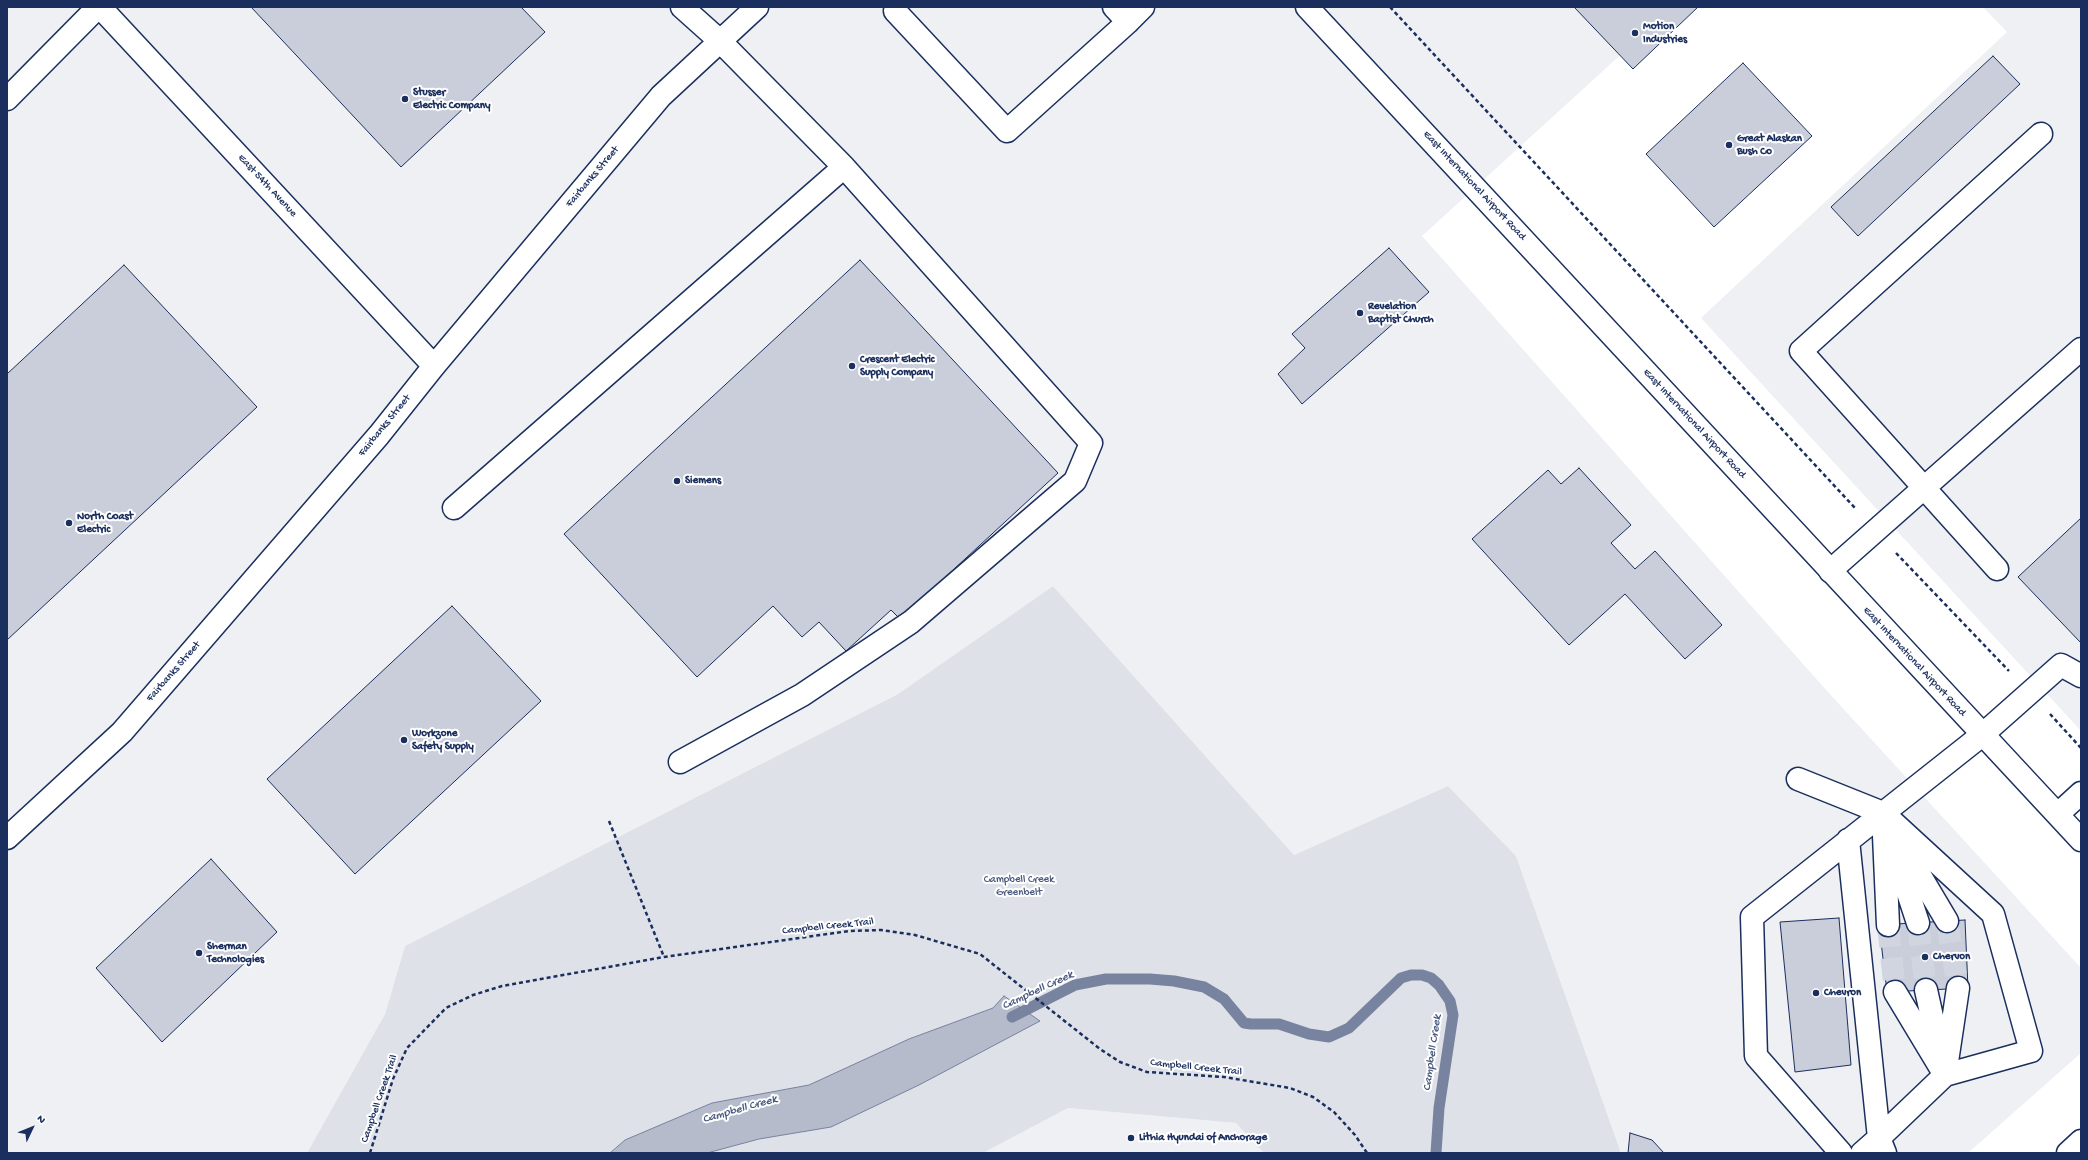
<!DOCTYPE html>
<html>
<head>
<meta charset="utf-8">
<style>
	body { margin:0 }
	#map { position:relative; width:2088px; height:1160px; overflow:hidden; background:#fff; font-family:"Gochi Hand",sans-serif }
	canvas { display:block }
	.frame { position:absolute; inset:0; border:8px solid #1b2f5e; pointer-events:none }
	.north { position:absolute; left:12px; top:1108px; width:40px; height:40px; -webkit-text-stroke:3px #fff; paint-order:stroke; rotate:47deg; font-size:11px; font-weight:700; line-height:16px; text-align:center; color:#1b2f5e }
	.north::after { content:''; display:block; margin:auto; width:14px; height:18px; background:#1b2f5e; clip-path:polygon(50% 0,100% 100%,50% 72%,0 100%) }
</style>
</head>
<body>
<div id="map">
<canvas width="2088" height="1160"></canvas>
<div class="frame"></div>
<div class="north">N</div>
</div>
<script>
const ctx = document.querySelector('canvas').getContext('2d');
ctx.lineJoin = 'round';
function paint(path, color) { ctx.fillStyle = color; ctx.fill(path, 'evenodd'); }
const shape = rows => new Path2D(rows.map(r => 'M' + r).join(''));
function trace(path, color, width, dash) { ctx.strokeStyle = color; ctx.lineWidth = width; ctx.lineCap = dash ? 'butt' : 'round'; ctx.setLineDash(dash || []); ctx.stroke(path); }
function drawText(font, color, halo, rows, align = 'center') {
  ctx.font = font + ' "Gochi Hand",sans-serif'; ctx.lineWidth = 4; ctx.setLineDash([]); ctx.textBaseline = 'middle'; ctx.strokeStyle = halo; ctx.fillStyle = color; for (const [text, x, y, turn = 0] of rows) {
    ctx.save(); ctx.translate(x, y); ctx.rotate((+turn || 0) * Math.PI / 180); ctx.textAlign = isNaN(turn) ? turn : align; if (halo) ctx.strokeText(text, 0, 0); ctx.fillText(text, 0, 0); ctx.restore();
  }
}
const built = shape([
	[7,7,1673,7,1422,236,1828,692,2081,968,2081,1053,1968,1153,1621,1153,1516,856,1448,786,1294,855,1053,586,898,694,405,946,385,1014,307,1153,7,1153],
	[1983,7,2081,7,2081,731,1701,318,2007,32],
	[1068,1108,1237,1123,1264,1153,983,1153]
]);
const green = shape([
	[1053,586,1294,855,1448,786,1516,856,1621,1153,1264,1153,1236,1123,1068,1108,983,1153,307,1153,385,1014,405,946,898,694]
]);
const water = shape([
	[1004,996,1040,1021,919,1085,831,1127,759,1139,707,1153,610,1153,625,1140,712,1103,809,1085,909,1039,993,1008,1004,996]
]);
const stream = shape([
	[1012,1017,1075,985,1106,979,1150,979,1174,981,1204,987,1224,999,1244,1023,1251,1024,1279,1024,1309,1034,1329,1037,1349,1028,1401,978,1411,975,1422,975,1431,978,1439,985,1450,1001,1453,1015,1439,1108,1436,1153]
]);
const building = shape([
	[251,7,521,7,545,32,401,167,251,7],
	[1574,7,1698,7,1633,69,1574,7],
	[1993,56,2020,84,1858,236,1831,207,1993,56],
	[1743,63,1812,136,1714,227,1646,154,1743,63],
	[1389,248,1429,292,1302,404,1278,374,1305,348,1292,334,1389,248],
	[860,260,1058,473,900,619,891,610,846,651,819,622,802,637,773,606,697,677,564,534,860,260],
	[124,265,257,407,7,640,7,374,124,265],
	[1579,468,1631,525,1611,543,1635,569,1655,551,1722,625,1685,659,1625,594,1569,645,1472,539,1548,470,1561,484,1579,468],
	[2081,518,2081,643,2018,577,2081,518],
	[452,606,541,701,355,874,267,779,452,606],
	[211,859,277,932,162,1042,96,968,211,859],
	[1839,918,1851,1065,1795,1072,1780,922,1839,918],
	[1965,920,1968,988,1887,992,1879,925,1965,920],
	[1630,1133,1652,1140,1664,1153,1628,1153,1630,1133]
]);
const minorTunnel = shape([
	[1947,921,1958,988],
	[1918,923,1926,990],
	[1888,925,1895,992]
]);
const path = shape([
	[1390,7,1855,508],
	[1896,553,2009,671],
	[2050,714,2081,748],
	[609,821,664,957],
	[370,1153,393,1079,407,1048,446,1008,473,995,502,986,664,957,849,931,881,930,915,935,980,954,1100,1049,1120,1062,1147,1072,1224,1077,1290,1088,1313,1097,1334,1112,1355,1135,1367,1153]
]);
const minor = shape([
	[100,7,434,366],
	[1114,7,1128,22,1143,7],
	[895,11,1007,131,1128,22],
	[7,99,98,7],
	[454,508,844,167],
	[1997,569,1801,351,2041,134],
	[1830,571,2081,349],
	[680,762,802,695,911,622,1075,481,1091,443,844,167,720,41,682,7],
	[1798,779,1883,813,1993,914,2031,1051,1945,1075,1879,1138],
	[2058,814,2081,793],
	[7,838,122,732,379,435,434,366,661,96,757,7],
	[1848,840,1879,1138],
	[1894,850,1918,923],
	[1888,925,1883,813,1947,921],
	[1926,990,1941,1057],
	[1895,992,1945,1075,1958,988],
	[1841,1153,1756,1056,1752,917,1982,735,2061,665,2081,676],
	[1862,1153,1879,1138,1885,1153]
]);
const major = shape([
	[1307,7,2081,840],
	[2068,1153,2081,1141]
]);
const markers = [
	[1635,33,4,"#1b2f5e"],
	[405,99,4,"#1b2f5e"],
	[1729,145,4,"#1b2f5e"],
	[1360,313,4,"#1b2f5e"],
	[852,366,4,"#1b2f5e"],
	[677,481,4,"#1b2f5e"],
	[69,523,4,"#1b2f5e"],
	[404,740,4,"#1b2f5e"],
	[199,953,4,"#1b2f5e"],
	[1925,957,4,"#1b2f5e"],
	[1816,993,4,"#1b2f5e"],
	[1131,1138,4,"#1b2f5e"]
];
const poiNames = [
	["Motion",1643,27],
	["Industries",1643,40],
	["Stusser",413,93],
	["Electric Company",413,106],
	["Great Alaskan",1737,139],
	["Bush Co",1737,152],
	["Revelation",1368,307],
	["Baptist Church",1368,320],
	["Crescent Electric",860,360],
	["Supply Company",860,373],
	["Siemens",685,481],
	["North Coast",77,517],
	["Electric",77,530],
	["Workzone",412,734],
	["Safety Supply",412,747],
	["Sherman",207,947],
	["Technologies",207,960],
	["Chervon",1933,957],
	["Chevron",1824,993],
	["Lithia Hyundai of Anchorage",1139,1138]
];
const streetNames = [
	["Fairbanks Street",593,177,-50],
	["East 54th Avenue",267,186,47],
	["East International Airport Road",1474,186,47],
	["East International Airport Road",1694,424,47],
	["Fairbanks Street",385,426,-51],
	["East International Airport Road",1914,662,47],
	["Fairbanks Street",174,672,-49],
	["Campbell Creek Trail",828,927,-6],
	["Campbell Creek Trail",1196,1068,6],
	["Campbell Creek Trail",380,1099,-71]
];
const parkNames = [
	["Campbell Creek",1019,880],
	["Greenbelt",1019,893]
];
const waterNames = [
	["Campbell Creek",1038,991,-25],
	["Campbell Creek",1433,1053,-82],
	["Campbell Creek",740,1110,-16]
];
paint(built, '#eff0f4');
paint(green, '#dee1e7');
paint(water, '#b5bbca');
trace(water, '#77839f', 1);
trace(stream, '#77839f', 11);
paint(building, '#caceda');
trace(building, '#1b2f5e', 1);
trace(minorTunnel, '#d1d5df', 22, [22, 11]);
trace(minor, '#1b2f5e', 25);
trace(major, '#1b2f5e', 25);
trace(path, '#1b2f5e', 2.5, [4, 3]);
trace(minor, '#fff', 22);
trace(major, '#fff', 22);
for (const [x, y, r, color] of markers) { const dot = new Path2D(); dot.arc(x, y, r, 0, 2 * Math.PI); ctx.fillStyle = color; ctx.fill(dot); trace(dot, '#fff', 1.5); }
drawText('bold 11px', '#1b2f5e', '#fff', poiNames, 'left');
drawText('11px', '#1b2f5e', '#fff', streetNames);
drawText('11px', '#4c5c80', '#fff', parkNames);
drawText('italic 12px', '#49597e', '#fff', waterNames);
</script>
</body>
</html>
